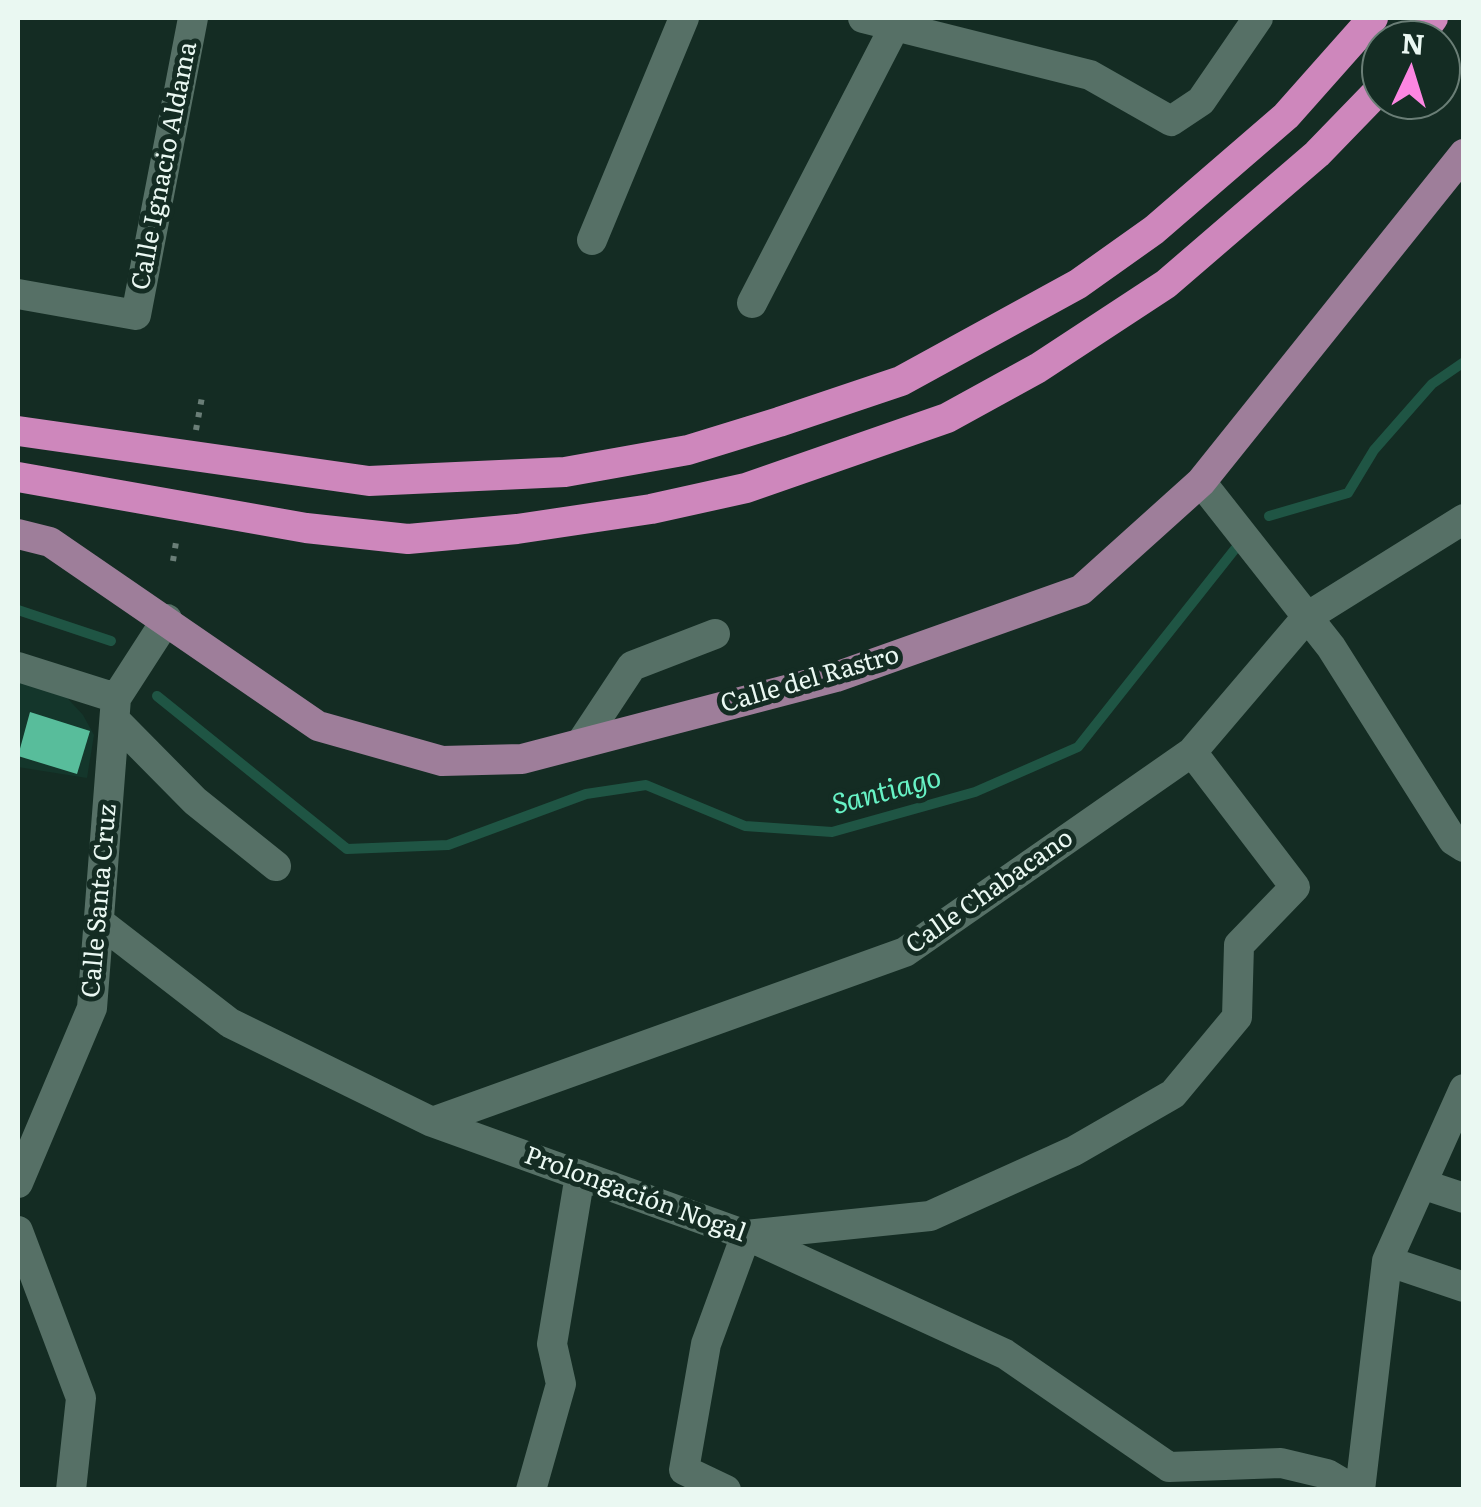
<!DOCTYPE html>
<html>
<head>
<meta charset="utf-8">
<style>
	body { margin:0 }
	#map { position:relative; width:1481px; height:1507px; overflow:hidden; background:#142c23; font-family:Literata,serif }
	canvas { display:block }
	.frame { position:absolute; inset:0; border:20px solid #eaf8f2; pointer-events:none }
	.north { position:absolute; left:1361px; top:20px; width:100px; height:100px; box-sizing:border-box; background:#142c23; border:2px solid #6a7e76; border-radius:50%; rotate:4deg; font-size:28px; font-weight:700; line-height:40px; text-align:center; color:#eaf8f2 }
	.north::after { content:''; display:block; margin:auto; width:35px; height:45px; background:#fd86e2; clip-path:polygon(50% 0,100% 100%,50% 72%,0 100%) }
</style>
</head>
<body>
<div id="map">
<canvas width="1481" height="1507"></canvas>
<div class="frame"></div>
<div class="north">N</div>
</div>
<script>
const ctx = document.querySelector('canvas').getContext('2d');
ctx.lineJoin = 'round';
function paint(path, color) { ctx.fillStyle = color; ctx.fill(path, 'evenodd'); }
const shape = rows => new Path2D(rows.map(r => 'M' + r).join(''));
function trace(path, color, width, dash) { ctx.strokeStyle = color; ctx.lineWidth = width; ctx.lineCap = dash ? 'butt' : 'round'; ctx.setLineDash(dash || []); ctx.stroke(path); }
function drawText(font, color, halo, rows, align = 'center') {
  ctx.font = font + ' Literata,serif'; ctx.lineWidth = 10; ctx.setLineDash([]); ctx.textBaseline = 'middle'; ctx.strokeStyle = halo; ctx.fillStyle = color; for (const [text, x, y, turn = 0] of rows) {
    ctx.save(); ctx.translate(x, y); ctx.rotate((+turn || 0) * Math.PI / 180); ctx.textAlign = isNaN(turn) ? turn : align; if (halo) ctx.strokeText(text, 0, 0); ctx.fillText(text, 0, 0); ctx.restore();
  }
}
const built = shape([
	[18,664,57,687,83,715,94,735,87,778,18,767]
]);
const stream = shape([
	[1269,516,1348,493,1374,450,1432,384,1464,362],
	[18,610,111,641],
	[157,696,347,849,448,845,586,794,646,785,745,826,832,832,975,792,1078,747,1235,549]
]);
const building = shape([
	[30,712,90,731,77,774,18,756]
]);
const path = shape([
	[196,430,202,397],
	[173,561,177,536]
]);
const minor = shape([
	[863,18,1090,75,1171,121,1201,101,1258,18],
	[592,240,684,18],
	[18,294,136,315,193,18],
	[752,303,895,26],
	[1201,482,1331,647,1453,840,1464,847],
	[18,667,116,698],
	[115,720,195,801,276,866],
	[581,743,632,666,715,634],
	[102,924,230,1023,432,1122,746,1235,1005,1354,1169,1467],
	[432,1122,905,952,1192,752,1307,617,1464,519],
	[18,1183,92,1008,116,698,167,619],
	[1422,1184,1464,1198],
	[18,1231,81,1398,71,1490],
	[1387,1261,1464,1287],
	[1169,1467,1281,1463,1327,1474,1354,1490],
	[531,1490,561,1384,552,1344,580,1175],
	[726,1490,684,1470,706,1344,746,1235,930,1216,1074,1151,1173,1094,1237,1017,1239,945,1295,887,1192,752],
	[1360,1490,1387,1261,1464,1089]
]);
const major = shape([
	[18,534,50,542,318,726,442,761,522,759,836,677,1081,590,1201,482,1464,154]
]);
const highway = shape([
	[1417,40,1433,18],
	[18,431,369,481,565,472,688,450,779,422,901,381,1078,284,1154,230,1286,116,1373,18],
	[18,477,306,528,408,539,517,529,651,509,746,488,947,418,1038,368,1166,284,1317,154,1381,88]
]);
const streetNames = [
	["Calle Ignacio Aldama",165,166,-79],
	["Calle del Rastro",810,680,-16],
	["Calle Chabacano",990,892,-35],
	["Calle Santa Cruz",100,901,-85],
	["Prolongación Nogal",635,1195,20]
];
const waterNames = [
	["Santiago",887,792,-15]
];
paint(built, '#14362b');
trace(stream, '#1f5544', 10);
paint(building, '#58bd9b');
trace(path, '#6a7e77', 6, [5, 8]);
trace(minor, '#567066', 30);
trace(major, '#9e7e9a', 30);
trace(highway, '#ce87bc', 30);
drawText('25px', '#eaf8f2', '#142c23', streetNames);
drawText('italic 28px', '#67f2c5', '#142c23', waterNames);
</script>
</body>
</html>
